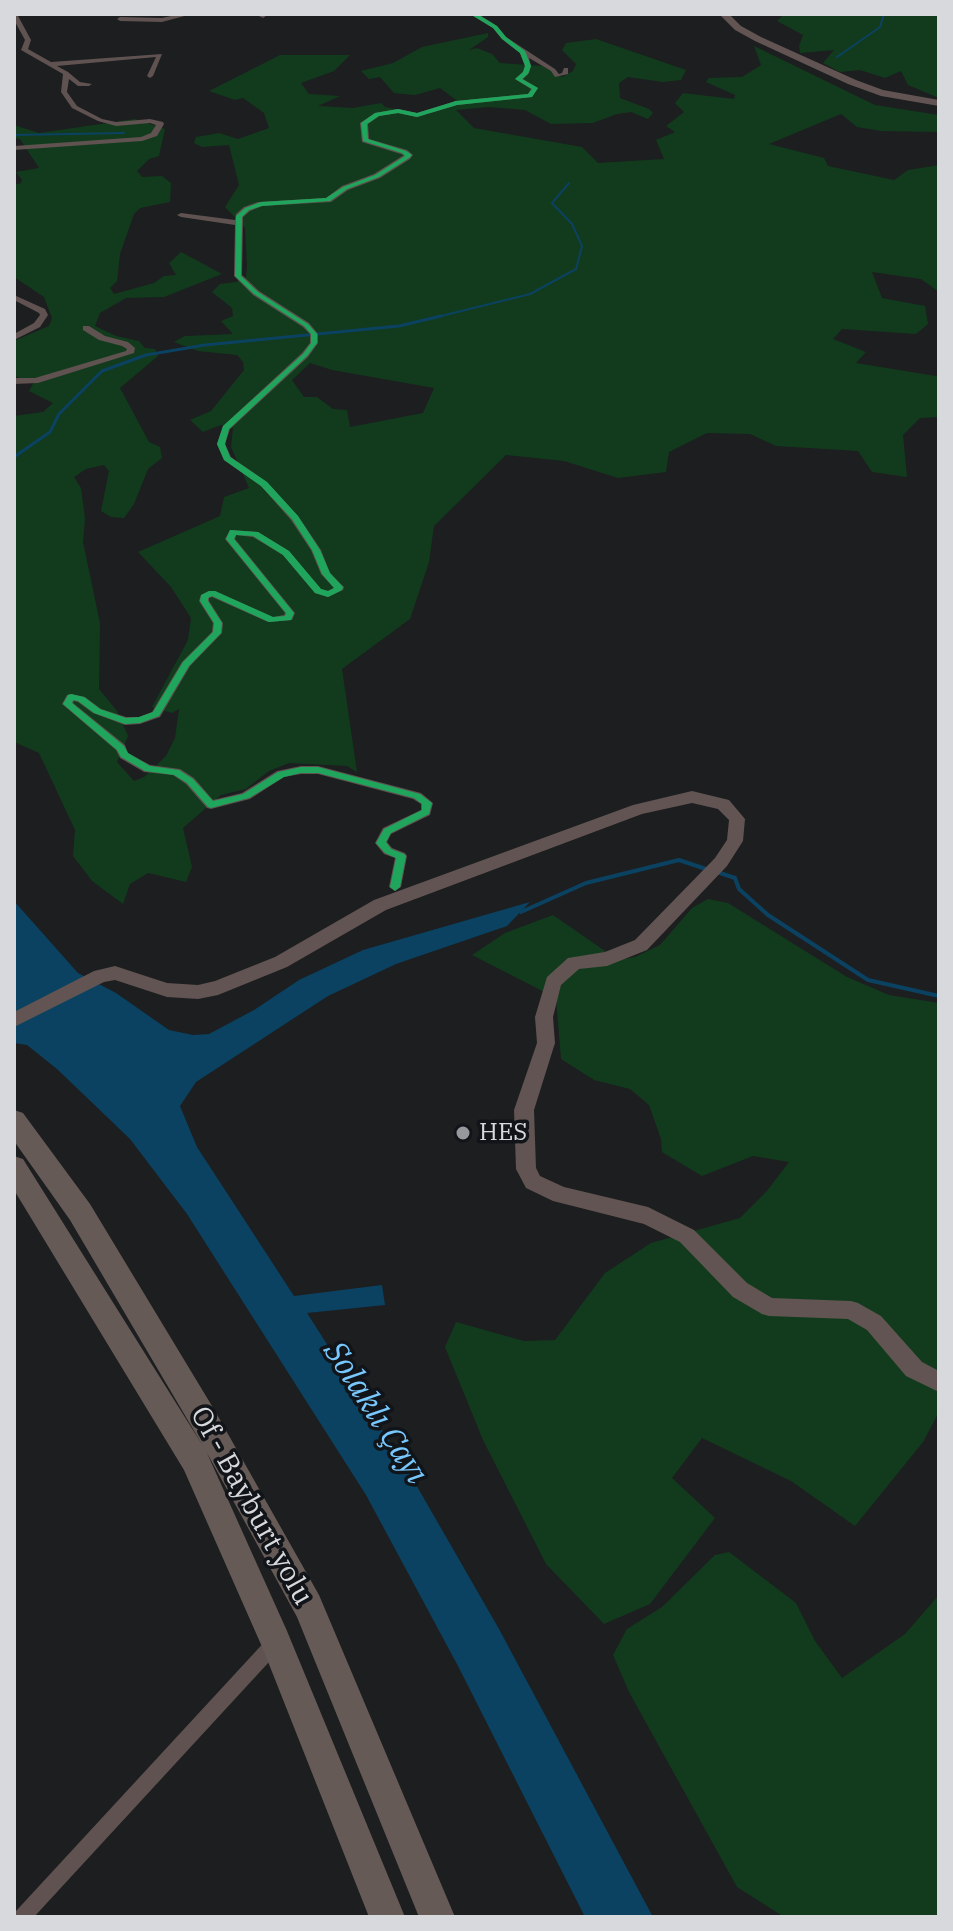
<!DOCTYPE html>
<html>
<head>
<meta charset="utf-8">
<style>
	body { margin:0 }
	#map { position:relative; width:953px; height:1931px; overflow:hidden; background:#1c1e20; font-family:"IBM Plex Serif",serif }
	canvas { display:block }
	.frame { position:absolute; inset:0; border:16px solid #d8d9dd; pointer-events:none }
</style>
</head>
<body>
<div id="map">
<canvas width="953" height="1931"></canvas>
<div class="frame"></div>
</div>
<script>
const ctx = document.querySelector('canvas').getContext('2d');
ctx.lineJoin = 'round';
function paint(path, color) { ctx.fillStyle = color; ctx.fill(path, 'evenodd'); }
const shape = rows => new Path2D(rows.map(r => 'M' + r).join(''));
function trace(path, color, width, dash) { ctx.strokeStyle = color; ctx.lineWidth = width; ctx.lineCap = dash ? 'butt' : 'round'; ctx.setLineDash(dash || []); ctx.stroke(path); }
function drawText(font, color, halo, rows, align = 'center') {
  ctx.font = font + ' "IBM Plex Serif",serif'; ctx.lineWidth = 7; ctx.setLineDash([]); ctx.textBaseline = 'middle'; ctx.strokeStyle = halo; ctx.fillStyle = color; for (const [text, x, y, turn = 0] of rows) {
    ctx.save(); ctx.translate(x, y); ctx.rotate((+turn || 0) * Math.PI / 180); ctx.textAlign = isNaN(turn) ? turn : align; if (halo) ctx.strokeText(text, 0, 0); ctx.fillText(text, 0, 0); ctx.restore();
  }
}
const green = shape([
	[784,14,939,14,939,98,908,85,901,71,885,78,860,70,840,72,823,63,834,50,800,53,799,46,803,35,777,21],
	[488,33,488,37,469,50,477,48,492,54,500,63,542,66,562,77,573,71,576,64,562,50,566,43,596,39,686,70,681,80,663,82,628,77,619,83,620,98,649,109,653,113,648,119,631,112,617,114,593,123,551,124,525,110,489,107,456,110,474,128,582,147,598,163,664,159,656,140,675,132,666,126,684,112,675,103,683,93,734,99,735,95,706,82,709,78,742,77,761,65,754,46,875,105,939,115,939,132,881,131,857,127,841,114,769,144,824,158,828,166,894,180,908,170,939,165,939,292,921,279,872,272,882,298,925,306,928,324,916,334,842,329,833,339,866,352,856,363,936,376,939,374,939,417,920,418,903,435,907,477,872,472,858,451,776,446,750,434,707,433,669,452,666,472,618,478,564,461,506,455,434,526,429,562,410,619,342,669,357,772,347,766,289,763,269,771,246,789,221,795,183,828,192,867,186,882,148,873,130,884,123,904,92,881,73,856,75,830,39,753,14,742,14,416,43,412,53,403,29,391,34,382,14,376,14,341,49,326,52,318,44,297,14,277,14,185,21,183,22,180,16,172,39,168,20,139,14,138,14,125,39,133,135,119,165,129,159,156,149,159,137,171,142,177,162,176,171,183,170,202,140,208,134,214,120,254,117,281,110,288,114,294,154,283,164,276,176,275,169,263,181,252,222,274,164,297,126,298,100,313,95,326,116,336,139,341,145,348,155,349,158,356,120,388,149,442,160,447,162,458,148,469,134,504,124,518,111,517,101,511,109,471,104,465,86,469,74,477,81,488,85,518,83,542,100,623,99,689,117,711,128,736,117,762,134,781,144,777,166,756,175,738,179,709,172,713,152,707,188,640,191,618,171,587,138,552,220,516,224,497,249,488,231,447,233,428,221,425,203,432,190,420,211,411,244,370,243,362,237,355,198,351,174,342,185,336,233,334,221,321,233,316,232,308,212,292,220,284,236,282,246,277,247,266,245,228,225,207,239,185,229,145,202,147,194,143,196,137,219,133,238,139,269,128,264,113,243,98,235,100,209,91,280,55,350,55,334,71,301,83,309,94,340,96,318,106,353,108,381,103,385,107,426,115,456,100,440,88,415,95,394,93,380,77,369,79,361,71,393,63,422,47],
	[310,363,332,370,434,388,423,413,350,427,347,410,333,409,317,397,304,397,292,380],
	[708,899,728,903,847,977,889,995,939,1003,939,1412,923,1442,855,1526,791,1481,702,1438,672,1478,715,1518,650,1604,604,1624,546,1564,483,1440,445,1347,456,1322,524,1341,555,1340,605,1273,651,1243,740,1218,766,1192,789,1162,753,1156,702,1176,662,1152,661,1139,649,1105,630,1089,594,1080,561,1059,556,998,472,955,505,933,553,915,618,960,635,957,660,945,692,908],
	[729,1552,796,1603,815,1641,842,1678,905,1634,939,1595,939,1917,784,1917,737,1887,629,1692,613,1655,627,1629,662,1607,715,1555]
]);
const water = shape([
	[14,901,78,973,116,993,169,1030,193,1035,209,1034,254,1010,299,980,363,950,530,902,507,926,396,964,328,996,196,1082,180,1106,197,1147,294,1296,382,1285,385,1305,307,1313,407,1469,499,1629,653,1917,585,1917,458,1666,366,1495,187,1214,130,1139,57,1069,27,1045,14,1043]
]);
const streamFar2 = shape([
	[837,57,880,27,884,14],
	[14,135,124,133],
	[433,318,530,294,576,269,582,246,572,224,552,203,569,183]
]);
const streamFar1 = shape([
	[14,457,50,432,59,414,102,371,146,355,205,345,399,326,441,316]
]);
const stream = shape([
	[717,872,735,878,739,889,768,915,868,980,939,996],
	[521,912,586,883,679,860,709,870]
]);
const street = shape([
	[14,14,17,14,31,40,28,49,51,62,162,54,153,76,150,78,147,76,156,57,57,66,68,72,80,82,92,84,89,86,78,86,69,79,67,92,77,106,102,119,116,122,150,119,163,122,164,124,157,136,142,141,14,150,14,146,141,137,151,133,156,125,150,123,116,126,98,121,72,108,61,92,63,74,21,50,25,40,14,20,14,14],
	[180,14,192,14,162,22,120,21,117,19,120,17,162,18,180,14],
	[255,14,264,14,266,16,263,18,255,14],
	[470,14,478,14,497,26,506,37,555,69,559,74,562,73,564,68,568,68,568,74,555,77,551,71,529,58,531,66,529,73,523,79,538,88,532,97,457,105,417,117,398,113,379,116,368,124,369,139,407,150,413,155,410,159,380,178,348,190,331,202,262,206,250,211,243,217,242,275,259,291,309,323,318,334,318,343,308,357,230,429,225,444,231,457,267,482,298,516,321,550,330,573,344,587,343,590,328,597,315,593,283,555,253,537,236,535,235,539,295,613,292,620,268,622,212,597,209,598,209,601,223,623,222,633,190,666,160,717,140,724,125,725,93,713,78,702,74,701,73,703,125,745,128,753,150,765,180,769,194,778,213,800,242,793,277,771,301,766,318,766,421,793,433,803,430,815,391,834,387,842,392,848,405,853,407,856,401,887,395,891,389,887,395,858,384,854,375,843,383,828,421,810,421,804,413,799,318,774,301,774,284,777,250,799,211,809,207,808,186,784,173,775,144,772,120,758,116,750,62,704,67,695,71,694,85,697,101,709,126,717,139,717,152,712,182,662,212,632,213,623,199,601,201,595,209,591,215,591,273,617,284,615,285,613,225,539,230,530,258,532,289,551,321,589,328,591,334,588,321,574,311,550,291,520,261,486,224,460,217,444,223,426,302,353,310,343,310,334,303,327,253,295,234,276,235,225,181,217,177,215,181,213,235,220,236,214,244,207,258,202,326,198,342,186,374,174,404,155,362,142,360,123,375,113,398,109,417,113,456,101,528,94,531,89,515,79,523,72,525,66,520,53,502,39,493,28,470,14],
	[14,295,45,309,48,315,40,327,14,340,14,334,34,323,40,315,39,313,14,300,14,295],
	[83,326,89,326,105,336,128,342,135,348,134,353,38,383,14,384,14,378,35,378,126,351,127,349,122,346,99,340,83,330,83,326],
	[275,1635,281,1637,283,1643,281,1649,34,1917,14,1917,16,1911,269,1637,275,1635]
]);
const secondary = shape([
	[719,14,729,14,741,26,761,37,856,80,883,90,939,100,939,106,881,96,848,84,755,41,735,30,719,14],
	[692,791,729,800,745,819,743,841,727,866,647,950,607,966,579,969,561,985,553,1017,555,1043,534,1110,536,1168,540,1176,564,1187,648,1207,694,1230,747,1283,772,1298,851,1301,858,1303,881,1316,922,1362,939,1371,939,1392,906,1376,867,1330,848,1319,769,1316,762,1314,733,1297,680,1242,644,1224,553,1201,526,1188,516,1169,514,1110,537,1043,535,1017,547,977,568,958,605,952,635,940,715,858,727,840,729,820,718,809,692,803,642,814,386,910,287,967,218,995,198,999,167,997,115,980,104,982,14,1027,14,1012,94,971,115,966,167,983,198,985,215,981,275,957,374,900,633,805,692,791]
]);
const highway = shape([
	[14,1110,23,1113,90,1204,215,1411,319,1595,455,1917,419,1917,297,1617,207,1453,287,1631,405,1917,369,1917,263,1649,184,1470,14,1190,14,1156,23,1159,203,1446,70,1220,14,1141,14,1110]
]);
const cycleway = shape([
	[470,14,477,14,497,26,506,37,525,51,531,66,528,74,522,79,538,88,532,97,457,105,417,117,398,113,379,116,367,124,368,139,406,151,412,155,409,158,379,177,347,189,330,201,262,206,249,210,242,217,241,276,258,292,308,324,317,334,317,343,307,356,229,429,225,444,230,457,267,482,298,516,320,550,330,573,343,587,342,590,328,597,315,593,283,555,253,536,236,535,234,539,294,613,291,620,269,622,212,596,208,598,208,601,222,623,221,633,189,666,159,716,140,723,125,724,94,713,78,701,73,700,72,703,124,746,128,753,150,766,179,770,193,779,213,801,243,794,278,772,301,767,318,767,420,794,432,803,429,814,391,833,386,842,391,849,404,854,406,856,400,887,395,891,390,887,396,858,385,853,376,843,384,829,422,810,422,804,414,798,318,773,301,773,284,777,249,798,211,808,208,807,187,783,174,775,145,771,121,757,117,750,63,704,68,695,71,694,84,697,100,709,126,718,139,717,153,712,183,662,213,632,214,623,200,601,201,595,209,591,215,591,273,617,285,616,286,613,226,539,230,530,258,532,289,551,321,589,328,591,334,588,322,574,312,550,292,519,261,486,224,460,217,444,223,426,303,354,311,343,311,334,304,326,254,294,235,276,236,216,245,208,261,202,326,198,343,187,375,175,405,156,402,153,363,141,361,123,375,113,398,109,417,113,456,101,528,94,532,89,515,79,523,72,525,66,520,53,502,39,493,28,470,14]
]);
const markers = [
	[463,1133,8,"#96989b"]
];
const poiNames = [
	["HES",479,1133]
];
const nearStreetnames = [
	["Of - Bayburt yolu",251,1506,61]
];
const nearWaternames = [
	["Solaklı Çayı",375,1413,57]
];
paint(green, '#123b1d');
paint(water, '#0b4261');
trace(streamFar2, '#0b4261', 2);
trace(streamFar1, '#0b4261', 3);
trace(stream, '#0b4261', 4);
paint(street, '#5f5250');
paint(secondary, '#625452');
paint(highway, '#665a57');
paint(cycleway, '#20a55d');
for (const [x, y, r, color] of markers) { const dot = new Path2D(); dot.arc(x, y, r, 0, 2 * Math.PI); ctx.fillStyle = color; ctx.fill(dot); trace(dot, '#111419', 3); }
drawText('24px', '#d8d9dd', '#111419', poiNames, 'left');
drawText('28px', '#d8d9dd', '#111419', nearStreetnames);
drawText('italic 32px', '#78c8fe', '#111419', nearWaternames);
</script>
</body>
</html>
